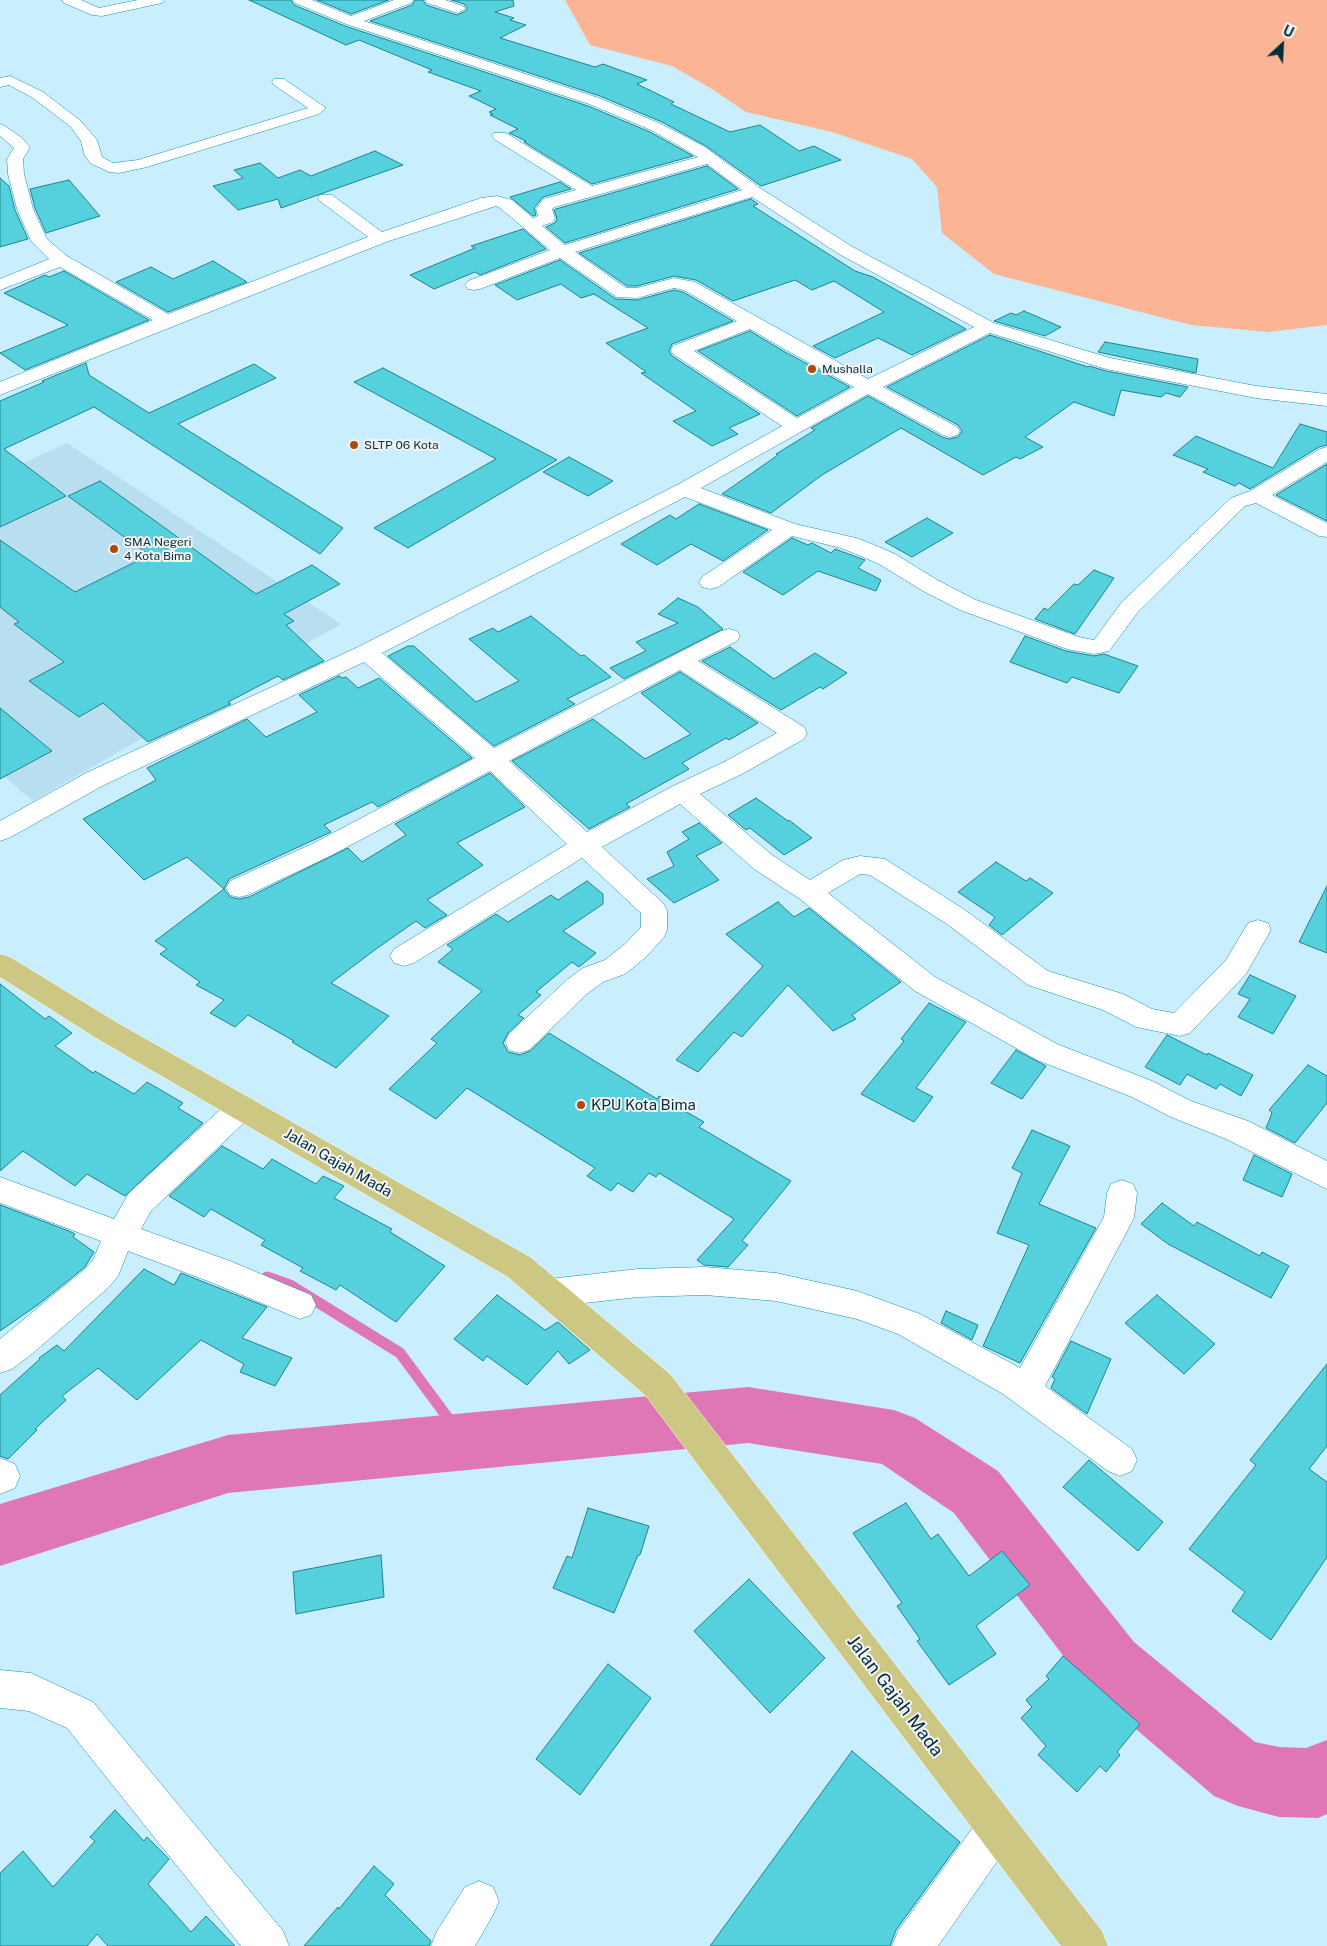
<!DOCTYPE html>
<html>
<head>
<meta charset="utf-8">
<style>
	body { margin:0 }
	#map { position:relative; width:1327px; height:1946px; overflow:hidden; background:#c9eefd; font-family:"Public Sans",sans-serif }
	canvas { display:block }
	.north { position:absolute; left:1257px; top:20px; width:50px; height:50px; -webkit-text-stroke:4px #f4f4f4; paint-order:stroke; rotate:25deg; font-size:14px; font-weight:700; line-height:20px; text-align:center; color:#002d3c }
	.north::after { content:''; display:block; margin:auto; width:18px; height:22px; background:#002d3c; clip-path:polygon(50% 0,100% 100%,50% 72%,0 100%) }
</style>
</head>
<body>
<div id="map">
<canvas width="1327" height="1946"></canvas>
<div class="north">U</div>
</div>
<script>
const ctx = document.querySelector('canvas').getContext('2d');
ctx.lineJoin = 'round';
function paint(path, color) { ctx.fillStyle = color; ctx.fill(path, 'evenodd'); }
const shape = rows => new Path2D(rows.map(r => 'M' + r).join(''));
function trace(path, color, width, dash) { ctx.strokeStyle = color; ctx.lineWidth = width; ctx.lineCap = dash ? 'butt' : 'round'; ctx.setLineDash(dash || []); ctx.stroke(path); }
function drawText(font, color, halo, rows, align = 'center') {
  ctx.font = font + ' "Public Sans",sans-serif'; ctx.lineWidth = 4; ctx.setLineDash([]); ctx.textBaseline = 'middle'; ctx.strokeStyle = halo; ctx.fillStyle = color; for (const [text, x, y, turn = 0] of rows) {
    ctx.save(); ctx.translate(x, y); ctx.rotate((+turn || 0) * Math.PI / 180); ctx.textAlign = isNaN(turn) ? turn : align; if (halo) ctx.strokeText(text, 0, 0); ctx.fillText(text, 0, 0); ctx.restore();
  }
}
const built = shape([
	[67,443,341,624,33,801,0,773,0,474]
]);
const green = shape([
	[565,0,1327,0,1327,325,1268,332,1191,325,994,274,942,233,937,187,912,159,832,132,746,112,712,89,672,66,590,45]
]);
const stream = shape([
	[267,1277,290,1285,400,1353,465,1441]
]);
const river = shape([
	[748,1387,894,1410,915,1418,998,1471,1134,1642,1255,1742,1279,1747,1306,1748,1327,1740,1327,1814,1318,1818,1279,1817,1238,1806,1214,1796,1088,1688,954,1513,882,1464,748,1443,228,1493,0,1566,0,1504,228,1435,748,1387]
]);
const building = shape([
	[249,0,291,0,294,5,345,26,588,106,650,132,693,156,592,184,524,142,526,141,509,133,518,129,490,115,493,114,489,112,496,109,469,96,481,91,428,72,432,70,359,40,346,45,249,0],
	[317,0,389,0,351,14,317,0],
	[415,0,423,0,426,5,457,15,466,11,467,8,464,4,451,0,513,0,514,6,495,12,514,18,510,20,526,25,500,38,595,67,603,64,647,80,637,84,674,102,671,104,730,132,760,125,799,151,814,146,841,160,761,186,706,146,662,122,600,96,370,21,412,5,415,0],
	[375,151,403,165,281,208,278,199,238,210,213,186,243,178,234,170,260,163,278,178,300,170,311,176,375,151],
	[707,166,738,189,565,243,546,227,555,223,557,219,554,210,556,209,707,166],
	[0,178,9,186,15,210,28,239,0,247,0,178],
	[69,180,100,216,46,233,35,208,30,189,69,180],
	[560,182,571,189,543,197,534,208,536,215,533,216,510,197,560,182],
	[751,199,758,204,753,206,855,271,873,277,966,329,912,355,878,338,835,358,813,346,884,312,834,281,812,290,795,280,733,301,696,280,674,276,637,286,627,286,579,253,751,199],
	[523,229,546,249,480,275,475,272,434,289,410,275,475,248,471,246,523,229],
	[560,260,616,299,637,300,674,290,683,292,733,321,672,344,669,351,672,356,760,414,729,428,738,434,712,446,673,421,696,411,641,373,646,372,606,343,648,328,594,294,581,298,561,284,517,300,495,285,560,260],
	[213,261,247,282,168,312,116,282,151,267,173,279,213,261],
	[64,271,149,320,25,370,0,353,68,325,4,293,45,275,49,277,64,271],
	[1024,311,1061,327,1045,336,994,321,1011,313,1016,315,1024,311],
	[750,331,785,352,850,387,797,416,698,351,750,331],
	[990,335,1088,367,1089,366,1106,371,1188,387,1180,397,1166,393,1161,397,1121,390,1114,416,1074,402,1025,437,1043,447,1020,459,1016,457,983,475,901,428,822,475,771,513,722,494,778,455,776,454,815,430,811,428,868,396,942,437,949,439,958,437,962,431,958,425,887,387,990,335],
	[1105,342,1198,359,1196,373,1098,352,1105,342],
	[86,363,89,375,149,413,254,364,276,378,178,424,343,528,320,554,94,407,4,449,66,496,0,527,0,401,44,382,42,381,86,363],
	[383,368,557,460,408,548,374,528,496,459,354,382,383,368],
	[1300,424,1327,432,1327,445,1319,447,1250,489,1239,483,1235,486,1203,472,1208,469,1173,455,1196,436,1273,468,1300,424],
	[569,457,613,481,588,496,543,472,569,457],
	[1327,464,1327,521,1276,495,1327,464],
	[100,481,256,594,312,565,340,584,284,614,294,621,286,625,324,661,283,680,278,676,228,702,231,704,148,742,103,703,79,717,29,681,64,662,14,624,19,622,0,607,0,540,75,592,149,555,68,496,100,481],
	[699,504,768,530,723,561,691,544,657,565,621,544,670,515,676,519,699,504],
	[927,518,953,533,912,557,885,542,927,518],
	[792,538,808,545,812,543,831,553,835,549,865,560,858,568,881,580,876,591,818,571,783,595,743,572,792,538],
	[1094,570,1114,578,1075,634,1035,619,1044,608,1048,610,1074,584,1078,585,1094,570],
	[678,598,698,607,723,629,624,679,610,668,646,651,636,642,678,623,658,614,678,598],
	[531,616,581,656,584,655,611,677,567,699,575,704,494,746,388,656,408,646,414,646,476,702,519,681,469,639,493,628,498,632,531,616],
	[1025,636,1066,651,1094,656,1104,654,1138,666,1119,693,1072,677,1067,683,1010,662,1025,636],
	[730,647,774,679,815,653,847,673,823,689,820,687,781,710,702,661,730,647],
	[680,672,758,723,729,740,726,738,682,763,689,769,626,804,630,807,589,829,512,761,593,719,645,759,691,734,641,693,680,672],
	[339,676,342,678,346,677,358,688,379,678,472,758,378,807,372,802,324,825,331,832,229,879,224,889,230,897,239,899,249,897,348,848,362,862,406,835,395,824,490,773,525,807,457,843,483,865,427,900,447,915,425,928,416,921,376,949,331,983,389,1016,336,1068,292,1042,294,1041,248,1015,235,1027,210,1013,224,1000,196,985,200,982,160,954,167,949,155,941,224,889,187,857,144,880,83,819,156,780,147,768,247,719,266,737,317,712,299,695,339,676],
	[0,708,52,751,0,779,0,708],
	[756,798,788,821,789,820,812,838,784,855,750,828,746,830,728,815,756,798],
	[699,823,722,843,696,856,719,880,674,903,647,879,674,866,667,852,689,839,682,832,699,823],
	[996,862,1026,881,1030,878,1053,893,1002,935,989,925,995,917,958,892,996,862],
	[587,881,603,894,603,904,563,931,596,953,579,967,572,962,536,992,541,995,518,1015,524,1018,508,1033,503,1043,508,1052,520,1055,530,1051,549,1033,657,1099,659,1096,704,1122,699,1127,791,1181,742,1241,748,1245,728,1267,704,1265,697,1260,734,1219,659,1173,656,1177,649,1173,633,1192,618,1183,611,1191,587,1176,595,1168,467,1088,436,1119,389,1089,437,1043,431,1039,482,991,438,962,453,949,447,945,496,914,508,922,551,895,558,900,587,881],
	[1327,886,1327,953,1299,942,1327,886],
	[778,902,794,917,809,908,901,982,852,1015,856,1019,833,1031,788,985,742,1037,734,1032,698,1072,676,1060,763,966,726,934,778,902],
	[1250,975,1296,996,1273,1034,1238,1017,1250,999,1238,994,1250,975],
	[0,984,45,1019,49,1016,72,1033,55,1046,93,1073,95,1071,134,1094,147,1082,183,1103,178,1108,203,1123,125,1196,87,1174,75,1186,23,1151,0,1171,0,984],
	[929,1003,966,1022,916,1088,933,1097,914,1122,861,1094,904,1041,901,1039,929,1003],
	[1167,1035,1207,1055,1208,1053,1253,1075,1241,1096,1220,1084,1216,1089,1187,1074,1180,1085,1145,1067,1167,1035],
	[1016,1050,1046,1066,1022,1099,991,1083,1016,1050],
	[1308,1065,1327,1076,1327,1103,1295,1143,1266,1128,1272,1113,1269,1110,1308,1065],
	[1032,1130,1070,1146,1039,1204,1096,1228,1020,1363,983,1346,1029,1245,997,1233,1022,1173,1012,1168,1032,1130],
	[222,1146,263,1169,272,1159,316,1184,323,1176,344,1186,334,1198,392,1229,390,1232,445,1266,396,1322,340,1285,336,1290,300,1271,303,1268,261,1245,265,1240,211,1209,204,1217,169,1196,222,1146],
	[1254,1155,1292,1174,1282,1197,1243,1180,1254,1155],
	[1162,1203,1194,1226,1197,1222,1260,1256,1262,1252,1289,1266,1271,1298,1168,1244,1141,1224,1162,1203],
	[0,1205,69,1231,75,1234,73,1237,94,1252,85,1267,39,1304,0,1331,0,1205],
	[144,1269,174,1285,181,1273,267,1307,242,1338,292,1358,275,1386,240,1372,244,1364,201,1340,137,1400,98,1368,62,1396,66,1400,35,1429,37,1430,8,1459,0,1456,0,1395,40,1359,39,1358,57,1345,64,1351,144,1269],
	[497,1295,545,1330,558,1322,590,1350,569,1364,558,1351,527,1385,487,1356,483,1361,454,1339,497,1295],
	[1157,1295,1215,1344,1184,1374,1125,1323,1157,1295],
	[946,1311,978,1325,972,1340,941,1323,946,1311],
	[1071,1341,1111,1359,1087,1414,1051,1388,1055,1379,1052,1377,1071,1341],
	[1327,1364,1327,1446,1309,1469,1327,1482,1327,1557,1271,1640,1232,1611,1245,1592,1189,1549,1256,1465,1250,1460,1327,1364],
	[1089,1460,1163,1522,1138,1551,1063,1487,1089,1460],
	[906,1503,931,1539,938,1534,969,1576,1002,1551,1030,1585,976,1626,996,1654,949,1685,917,1641,920,1639,897,1606,902,1603,853,1533,906,1503],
	[588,1508,649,1526,640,1555,638,1555,614,1613,553,1588,567,1556,572,1558,588,1508],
	[381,1555,384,1597,296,1614,293,1572,381,1555],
	[749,1579,825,1658,770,1713,694,1631,749,1579],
	[1063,1656,1140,1724,1117,1752,1120,1755,1106,1772,1100,1766,1077,1792,1038,1755,1046,1746,1021,1718,1032,1707,1026,1700,1049,1679,1046,1676,1063,1656],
	[608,1664,651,1698,580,1795,536,1759,608,1664],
	[852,1751,960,1842,896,1930,890,1946,710,1946,852,1751],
	[115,1810,144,1841,147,1837,169,1859,148,1884,191,1932,206,1916,235,1946,108,1946,97,1934,87,1946,0,1946,0,1873,23,1851,53,1887,95,1841,90,1837,115,1810],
	[374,1866,394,1884,385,1895,431,1941,429,1946,304,1946,338,1907,339,1909,374,1866]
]);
const minor = shape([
	[62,0,81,0,99,8,138,0,164,0,162,3,102,16,92,15,64,3,62,0],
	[293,0,312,0,351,16,394,0,413,0,411,3,364,21,599,98,661,124,705,147,760,188,851,246,994,323,1110,358,1256,386,1327,394,1327,406,1256,398,1106,369,990,333,883,387,957,427,960,431,957,435,950,437,943,435,868,394,701,488,795,524,856,538,872,544,895,554,939,581,976,600,1079,637,1094,640,1122,602,1231,498,1250,491,1320,449,1327,447,1327,462,1272,495,1327,523,1327,537,1319,536,1256,503,1245,506,1138,612,1109,651,1094,654,1067,649,960,610,923,591,879,564,856,554,841,548,792,536,718,587,710,589,702,587,699,582,702,577,772,530,685,497,382,653,494,748,721,631,729,629,737,631,740,636,737,641,698,661,804,727,807,733,804,739,742,774,700,794,772,855,810,880,843,860,852,858,860,856,885,859,965,910,1048,971,1123,994,1152,1009,1174,1013,1226,960,1248,923,1258,920,1268,923,1271,930,1246,974,1190,1033,1180,1036,1136,1027,1103,1010,1028,985,947,924,870,875,860,874,828,893,935,977,1057,1044,1152,1081,1191,1101,1248,1121,1327,1161,1327,1189,1226,1139,1171,1117,1132,1097,1037,1060,915,991,800,899,754,869,680,804,602,847,663,903,667,910,667,930,664,937,645,958,625,974,603,982,588,993,529,1050,519,1053,509,1050,505,1042,509,1034,568,979,583,968,605,960,625,944,641,927,641,913,582,858,414,963,404,966,394,963,390,956,394,949,567,844,490,771,332,855,248,895,239,897,230,895,226,888,230,881,314,843,475,758,364,662,104,785,9,838,0,841,0,821,86,773,358,647,677,485,782,426,673,354,671,350,673,346,737,321,684,290,674,288,637,298,617,297,560,258,480,289,474,290,468,289,465,285,468,281,550,250,500,208,496,206,386,242,0,395,0,382,153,320,60,267,0,290,0,279,49,259,31,241,17,209,8,174,7,159,14,148,0,136,0,124,5,126,22,138,30,147,23,159,24,174,33,209,47,239,67,256,168,314,368,237,320,201,318,198,320,195,332,195,382,232,481,198,497,196,512,200,533,218,538,216,536,209,543,199,576,190,494,139,492,136,494,133,506,133,592,186,698,157,651,130,589,104,346,24,295,3,293,0],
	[707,164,742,190,565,245,542,226,553,222,555,218,552,209,555,207,707,164],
	[752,197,839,254,974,327,868,379,695,282,674,278,637,288,626,288,575,252,752,197],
	[750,329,786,350,854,387,797,418,694,351,750,329],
	[680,670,777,733,724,762,673,786,587,832,509,761,680,670],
	[425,0,445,0,463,6,465,9,458,13,427,3,425,0],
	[10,76,43,92,81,121,97,140,102,157,113,163,138,160,308,108,274,85,272,82,274,79,284,79,326,108,319,114,147,167,119,173,109,172,90,163,84,154,81,141,71,127,33,98,9,85,0,87,0,78,10,76],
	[242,1095,252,1099,257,1107,252,1115,151,1211,141,1229,230,1261,311,1295,316,1305,311,1315,300,1319,208,1281,128,1251,118,1276,108,1288,32,1354,12,1369,0,1373,0,1339,86,1268,93,1260,101,1241,0,1203,0,1177,114,1219,129,1193,232,1099,242,1095],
	[1122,1180,1133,1184,1137,1193,1134,1218,1045,1386,1132,1449,1137,1460,1132,1471,1120,1476,1108,1471,1003,1394,898,1334,857,1319,776,1301,705,1295,638,1297,549,1307,538,1303,533,1293,538,1283,549,1279,638,1269,705,1267,776,1273,857,1291,920,1314,1020,1368,1104,1217,1107,1193,1111,1184,1122,1180],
	[0,1458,15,1464,20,1476,15,1488,0,1494,0,1458],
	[0,1670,31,1673,93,1702,283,1931,289,1946,241,1946,67,1728,29,1711,0,1708,0,1670],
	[996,1809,1010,1815,1016,1829,1010,1843,938,1946,892,1946,898,1931,982,1815,996,1809],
	[479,1881,493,1887,499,1901,493,1915,475,1946,431,1946,437,1931,465,1887,479,1881]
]);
const major = shape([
	[0,954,10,957,116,1022,530,1257,670,1374,1102,1931,1108,1946,1061,1946,646,1396,508,1277,96,1038,0,977,0,954]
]);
const markers = [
	[812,369,5,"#ac4a0f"],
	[354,445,5,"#ac4a0f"],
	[114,549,5,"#ac4a0f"],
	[581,1105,5,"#ac4a0f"]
];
const farPoinames = [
	["Mushalla",822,369],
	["SLTP 06 Kota",364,445],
	["SMA Negeri",124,542],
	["4 Kota Bima",124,556]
];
const poiNames = [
	["KPU Kota Bima",591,1105]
];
const streetNames = [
	["Jalan Gajah Mada",338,1163,30]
];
const nearStreetnames = [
	["Jalan Gajah Mada",895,1696,53]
];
paint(built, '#b7dff0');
paint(green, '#fbb595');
trace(stream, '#e077b5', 11);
paint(river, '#e077b5');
paint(building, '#55d0dd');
trace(building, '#20848e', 1);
trace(minor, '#188fb3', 1);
trace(major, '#fff', 1);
paint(minor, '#fff');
paint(major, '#ccc783');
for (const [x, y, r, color] of markers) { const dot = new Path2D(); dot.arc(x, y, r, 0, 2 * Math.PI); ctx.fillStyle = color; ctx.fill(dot); trace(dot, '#f4f4f4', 2); }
drawText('12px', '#002d3c', '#f4f4f4', farPoinames, 'left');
drawText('15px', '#002d3c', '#f4f4f4', poiNames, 'left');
drawText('15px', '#002d3c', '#f4f4f4', streetNames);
drawText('18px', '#002d3c', '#f4f4f4', nearStreetnames);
</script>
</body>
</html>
